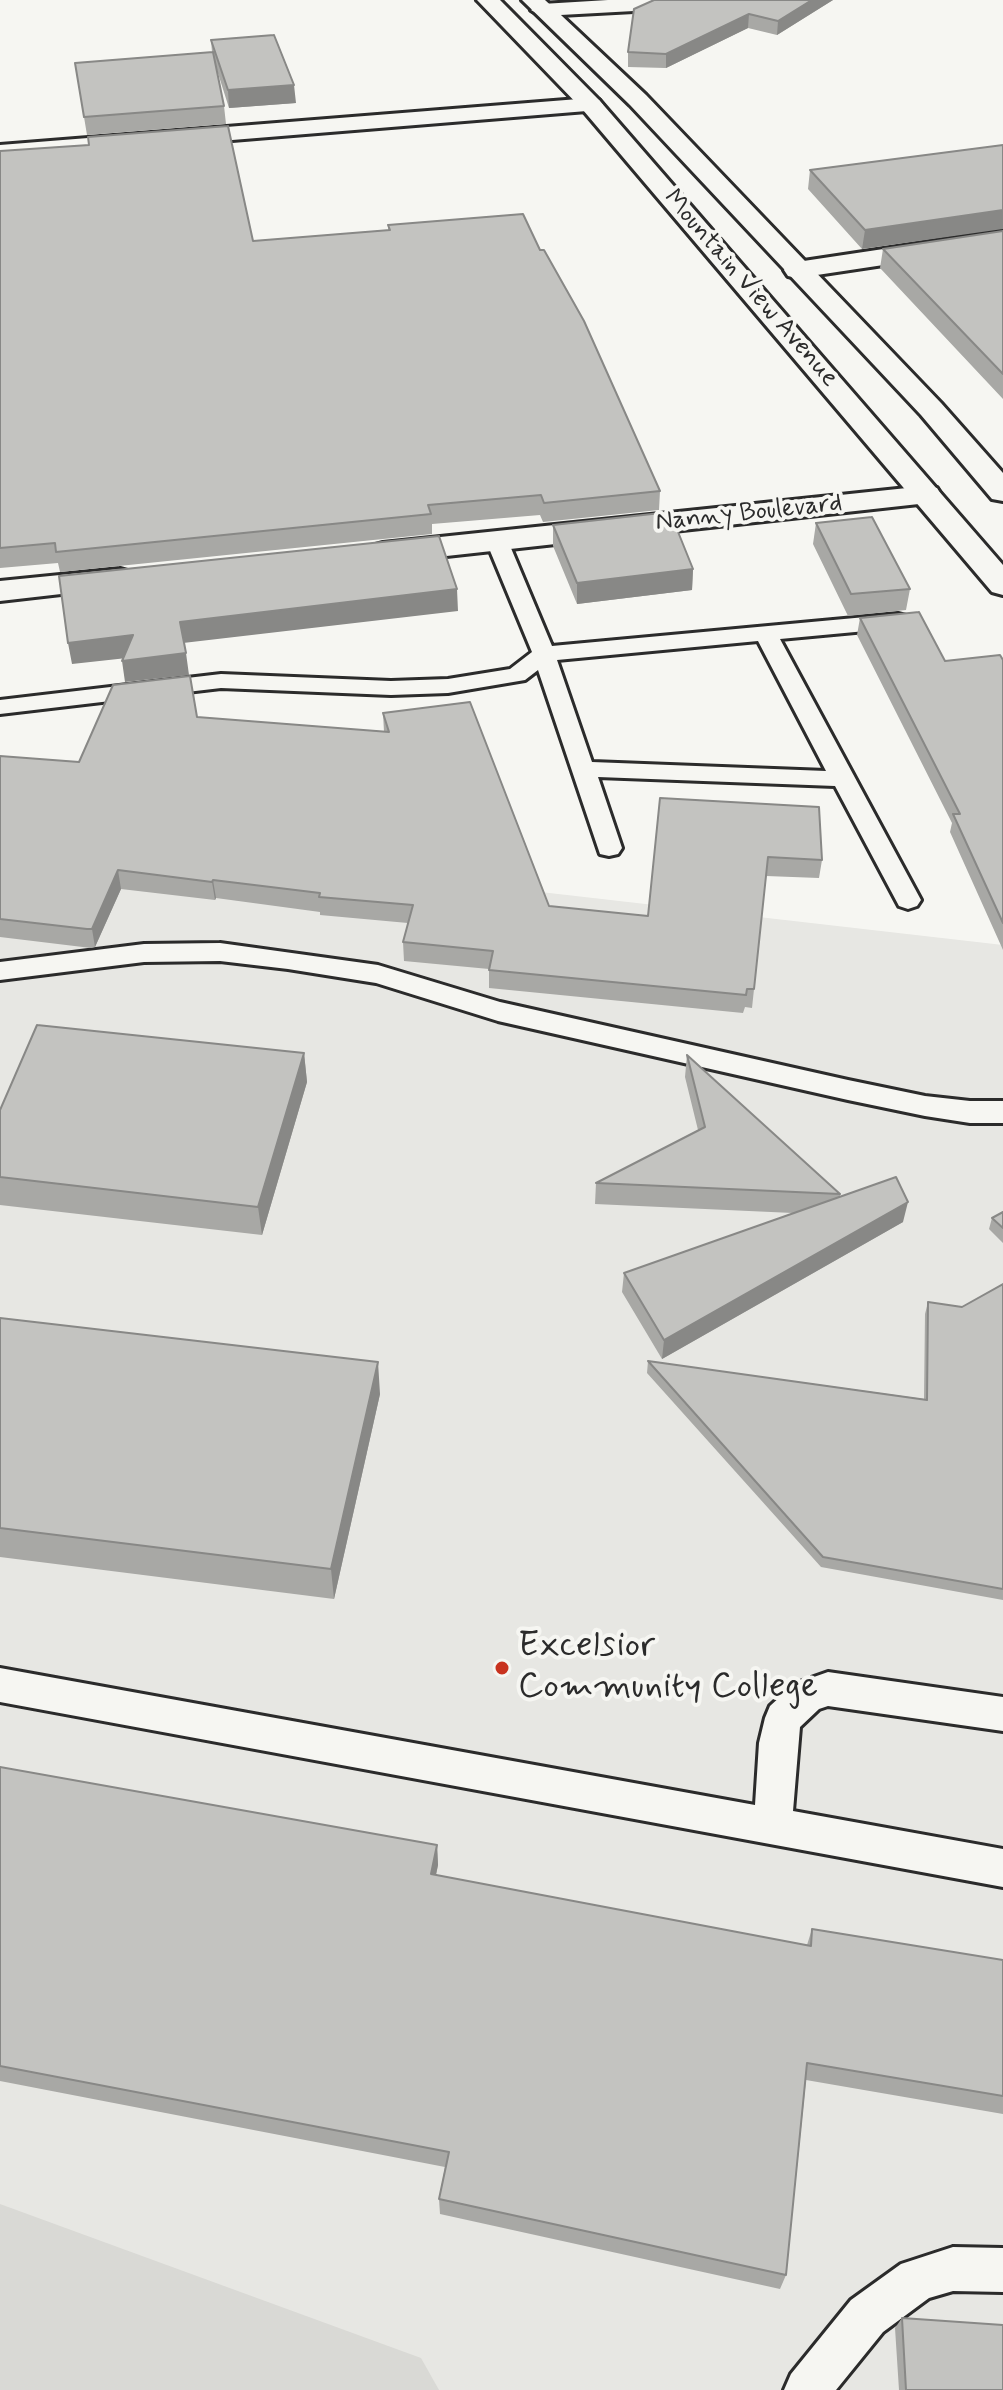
<!DOCTYPE html>
<html>
<head>
<meta charset="utf-8">
<style>
	body { margin:0 }
	canvas { display:block; background:#f6f6f2 }
</style>
</head>
<body>
<canvas width="1003" height="2390"></canvas>
<script>
const ctx = document.querySelector('canvas').getContext('2d');
ctx.lineJoin = 'round';
function paint(path, color) { ctx.fillStyle = color; ctx.fill(path, 'evenodd'); }
const shape = rows => new Path2D(rows.map(r => 'M' + r).join(''));
function trace(path, color, width, dash) { ctx.strokeStyle = color; ctx.lineWidth = width; ctx.lineCap = dash ? 'butt' : 'round'; ctx.setLineDash(dash || []); ctx.stroke(path); }
function drawText(font, color, halo, rows, align = 'center') {
  ctx.font = font + ' Mynerve,sans-serif'; ctx.lineWidth = 8; ctx.setLineDash([]); ctx.textBaseline = 'middle'; ctx.strokeStyle = halo; ctx.fillStyle = color; for (const [text, x, y, turn = 0] of rows) {
    ctx.save(); ctx.translate(x, y); ctx.rotate((+turn || 0) * Math.PI / 180); ctx.textAlign = isNaN(turn) ? turn : align; if (halo) ctx.strokeText(text, 0, 0); ctx.fillText(text, 0, 0); ctx.restore();
  }
}
const built = shape([
	[0,830,1003,945,1003,2390,0,2390]
]);
const green = shape([
	[0,2204,421,2358,439,2390,0,2390]
]);
const lane = shape([
	[497,535,508,541,552,646,898,614,906,616,909,621,906,626,898,628,780,639,921,900,917,906,908,909,899,906,835,786,598,777,622,848,618,854,609,856,600,854,538,670,525,680,448,693,391,695,221,688,0,714,0,700,221,674,391,681,448,679,510,669,532,652,486,541,497,535],
	[758,641,826,771,592,762,557,660,758,641],
	[220,943,378,965,500,1002,848,1080,925,1096,970,1101,1003,1101,1003,1123,970,1123,925,1116,848,1100,498,1021,376,983,288,969,220,961,144,962,0,980,0,962,144,944,220,943],
	[0,1668,755,1805,759,1743,765,1718,770,1706,794,1684,828,1672,1003,1697,1003,1731,828,1706,819,1709,800,1727,793,1811,1003,1849,1003,1887,0,1702,0,1668],
	[953,2247,1003,2248,1003,2292,953,2291,929,2298,883,2332,836,2390,784,2390,791,2374,851,2300,901,2264,953,2247]
]);
const street = shape([
	[608,0,661,0,658,5,634,11,542,16,531,10,542,4,608,0],
	[591,98,599,100,603,105,599,110,0,159,0,145,591,98],
	[1003,231,1003,247,797,278,788,276,784,270,788,264,797,262,1003,231],
	[926,486,937,488,941,495,937,502,383,563,372,560,367,553,372,546,383,543,926,486],
	[120,569,131,572,136,579,131,586,0,601,0,581,120,569]
]);
const secondary = shape([
	[477,0,500,0,599,100,1003,565,1003,595,992,592,583,110,477,0],
	[522,0,545,0,646,95,941,403,1003,473,1003,501,992,499,921,415,630,105,522,0]
]);
const wall = shape([
	[654,0,833,0,777,35,748,28,666,68,628,67,628,52],
	[211,40,296,103,229,108,216,67,224,106,226,124,87,135,75,63,212,52],
	[1003,145,862,249,808,189,810,170],
	[0,151,253,241,388,230,388,225,540,250,660,491,659,510,543,522,540,515,432,524,432,534,60,572,58,563,0,568],
	[1003,231,1003,399,880,268,883,249],
	[816,523,910,589,906,610,848,616,813,544],
	[553,525,693,569,692,590,577,604,553,546],
	[860,618,945,661,1003,660,1003,950,950,832,952,823,857,635],
	[383,713,549,906,648,916,660,798,822,860,819,878,766,876,752,1008,745,1007,743,1013,489,988,489,969,404,961,403,942,408,923,320,915,320,912,216,898,215,900,121,889,95,947,91,948,0,937,0,756,79,762,197,717,384,732],
	[304,1053,307,1082,262,1235,0,1205,0,1110],
	[687,1055,840,1194,840,1197,903,1222,662,1359,622,1292,624,1273,793,1213,595,1204,596,1183,698,1130,685,1077],
	[1003,1212,1003,1243,989,1229,992,1218],
	[1003,1284,1003,1600,821,1567,647,1373,648,1361,924,1399,925,1314,928,1302,962,1307],
	[0,1318,380,1394,334,1599,0,1557],
	[0,1767,437,1845,438,1865,436,1875,807,1945,812,1929,1003,1960,1003,2114,806,2080,786,2275,780,2289,440,2214,439,2199,445,2167,0,2081],
	[902,2318,1003,2390,899,2390,895,2328]
]);
const shadedWall = shape([
	[812,0,833,0,777,35,778,21],
	[749,14,748,28,666,68,666,54],
	[294,85,296,103,229,108,228,90],
	[1003,210,1003,229,862,249,865,230],
	[693,569,692,590,577,604,577,583],
	[457,589,458,611,183,643,180,622],
	[133,635,136,657,72,664,68,643],
	[186,653,189,675,125,682,122,661],
	[118,870,121,889,95,947,92,929],
	[213,880,216,898,215,900,212,882],
	[304,1053,307,1082,262,1235,258,1207],
	[908,1202,903,1222,662,1359,664,1340],
	[378,1362,380,1394,334,1599,331,1569],
	[437,1845,438,1865,432,1893,431,1874]
]);
const building = shape([
	[654,0,812,0,778,21,749,14,666,54,628,52,634,9,654,0],
	[274,35,294,85,228,90,211,40,274,35],
	[213,52,224,106,84,117,75,63,213,52],
	[228,126,253,241,390,230,388,225,523,214,540,250,544,250,584,321,660,491,544,503,541,495,428,505,431,514,56,552,55,543,0,548,0,151,89,145,88,137,228,126],
	[1003,145,1003,210,865,230,810,170,1003,145],
	[1003,231,1003,374,883,249,1003,231],
	[670,512,693,569,577,583,553,525,670,512],
	[872,517,910,589,851,594,816,523,872,517],
	[439,536,457,589,180,622,186,653,122,661,133,635,68,643,59,576,439,536],
	[919,612,945,661,1000,655,1003,660,1003,923,953,814,960,814,860,618,919,612],
	[190,676,197,717,389,732,383,713,470,702,549,906,648,916,660,798,819,807,822,860,768,857,754,989,747,989,746,995,489,970,493,951,403,942,413,905,319,897,320,893,213,880,212,882,118,870,92,929,87,929,0,919,0,756,79,762,113,685,190,676],
	[37,1025,304,1053,258,1207,0,1177,0,1110,37,1025],
	[687,1055,840,1194,596,1183,705,1127,687,1055],
	[896,1177,908,1202,664,1340,624,1273,896,1177],
	[1003,1212,1003,1228,992,1218,1003,1212],
	[1003,1284,1003,1589,823,1557,648,1361,927,1400,928,1302,962,1307,1003,1284],
	[0,1318,378,1362,331,1569,0,1528,0,1318],
	[0,1767,437,1845,431,1874,811,1946,812,1929,1003,1960,1003,2096,807,2063,786,2275,439,2199,449,2152,0,2066,0,1767],
	[902,2318,1003,2325,1003,2390,906,2390,902,2318]
]);
const markers = [
	[502,1668,8,"#c8321e"]
];
const farStreetnames = [
	["Mountain View Avenue",750,289,49],
	["Nanny Boulevard",749,514,-6]
];
const nearPoinames = [
	["Excelsior",518,1647],
	["Community College",518,1688]
];
paint(built, '#e7e7e3');
paint(green, '#d9d9d5');
trace(lane, '#2b2b2b', 6);
trace(street, '#2b2b2b', 6);
trace(secondary, '#2b2b2b', 6);
paint(lane, '#f6f6f2');
paint(street, '#f6f6f2');
paint(secondary, '#f6f6f2');
paint(wall, '#a8a8a5');
paint(shadedWall, '#888886');
paint(building, '#c3c3c0');
trace(building, '#888886', 2);
for (const [x, y, r, color] of markers) { const dot = new Path2D(); dot.arc(x, y, r, 0, 2 * Math.PI); ctx.fillStyle = color; ctx.fill(dot); trace(dot, '#f6f6f2', 3); }
drawText('26px', '#2b2b2b', '#f6f6f2', farStreetnames);
drawText('36px', '#2b2b2b', '#f6f6f2', nearPoinames, 'left');
</script>
</body>
</html>
